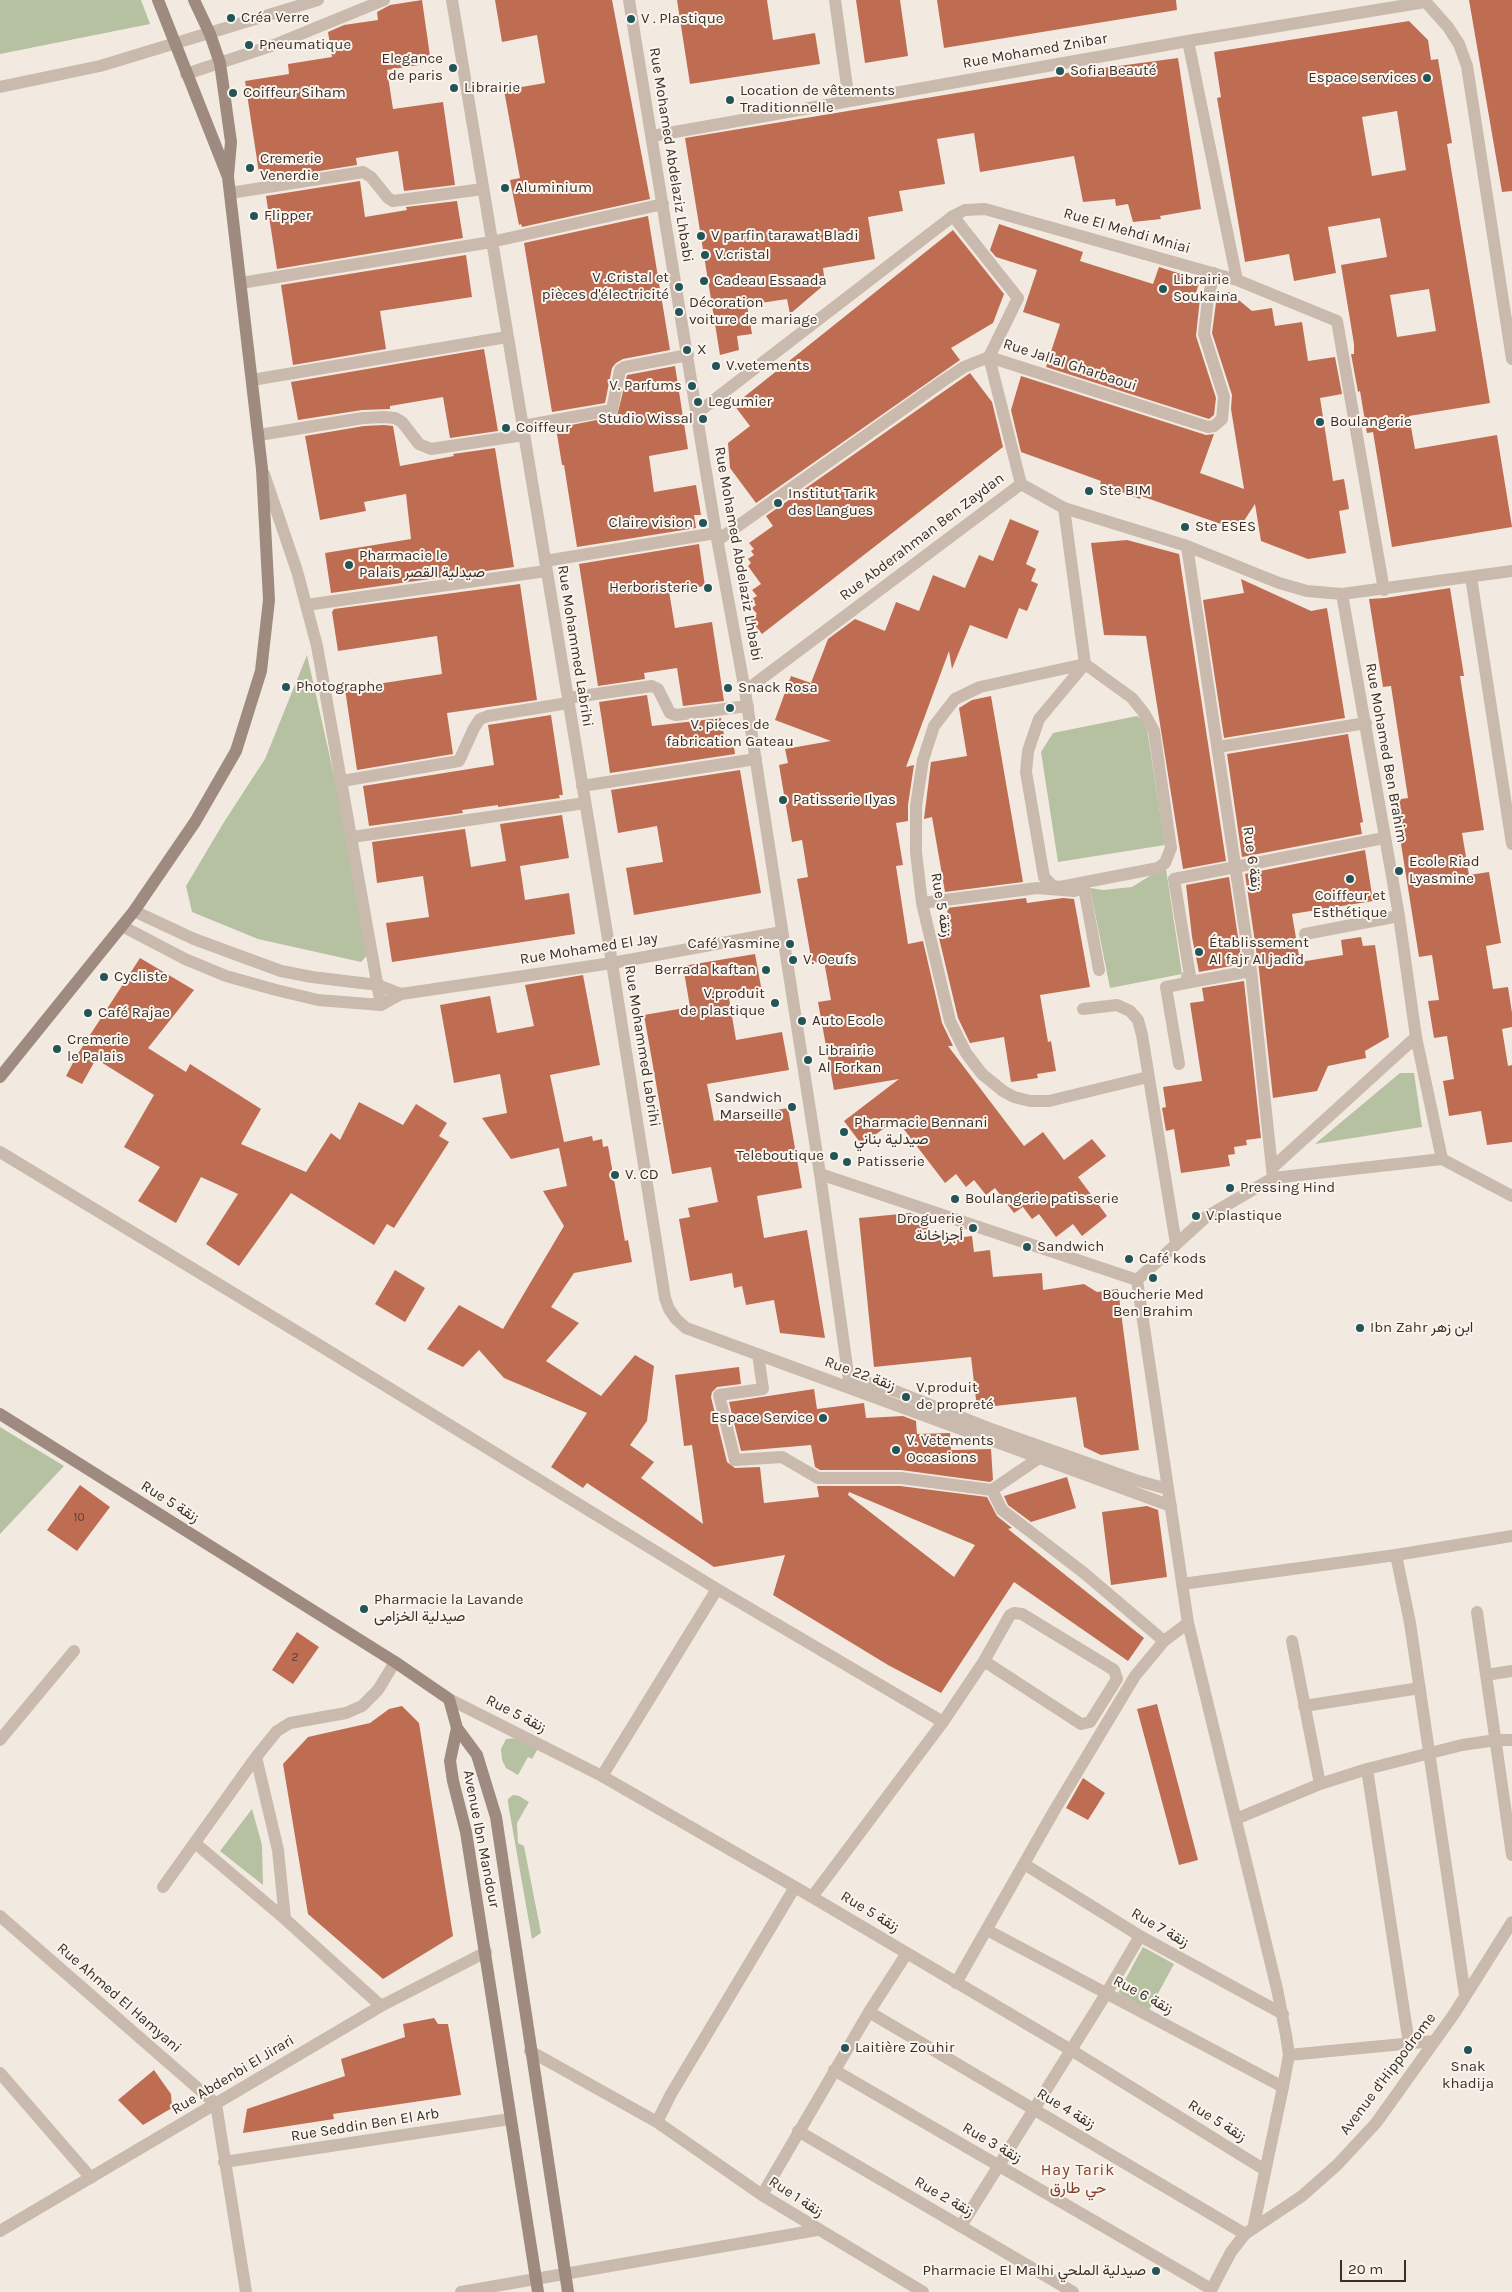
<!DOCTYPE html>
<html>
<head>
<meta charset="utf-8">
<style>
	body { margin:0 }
	#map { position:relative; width:1512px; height:2292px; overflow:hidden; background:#f2eae1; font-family:Karla,sans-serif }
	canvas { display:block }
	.scale { position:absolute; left:1340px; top:2260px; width:66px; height:22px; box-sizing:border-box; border:2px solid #39302b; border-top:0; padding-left:6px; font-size:15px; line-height:18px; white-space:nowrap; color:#39302b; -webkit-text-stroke:4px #faf4ed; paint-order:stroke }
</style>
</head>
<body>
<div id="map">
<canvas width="1512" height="2292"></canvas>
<div class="scale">20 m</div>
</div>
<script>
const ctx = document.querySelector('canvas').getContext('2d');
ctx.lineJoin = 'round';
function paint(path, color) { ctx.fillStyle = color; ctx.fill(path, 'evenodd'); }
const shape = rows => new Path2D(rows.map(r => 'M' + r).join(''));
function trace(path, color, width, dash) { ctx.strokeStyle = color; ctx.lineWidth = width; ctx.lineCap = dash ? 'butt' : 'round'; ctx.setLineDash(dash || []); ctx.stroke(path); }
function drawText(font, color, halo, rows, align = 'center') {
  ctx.font = font + ' Karla,Vazirmatn,sans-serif'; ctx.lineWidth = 4; ctx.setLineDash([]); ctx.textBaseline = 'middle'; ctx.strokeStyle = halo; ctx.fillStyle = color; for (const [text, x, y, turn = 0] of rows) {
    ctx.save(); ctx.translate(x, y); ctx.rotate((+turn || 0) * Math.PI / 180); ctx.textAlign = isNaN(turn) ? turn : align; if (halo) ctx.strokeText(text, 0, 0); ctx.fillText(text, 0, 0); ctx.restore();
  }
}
const green = shape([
	[0,0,141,0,150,24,0,54],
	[307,655,373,949,361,962,258,939,192,912,186,886,224,822,265,759],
	[1137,716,1146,722,1165,845,1058,862,1041,752,1053,733],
	[1161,869,1166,869,1182,974,1110,988,1090,888,1103,890,1132,887],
	[1400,1073,1414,1073,1422,1127,1315,1144],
	[0,1427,64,1466,0,1534],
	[517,1738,539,1747,532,1759,528,1757,518,1775,506,1768,502,1760,501,1749,506,1739],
	[513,1795,519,1796,529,1802,517,1823,518,1843,524,1846,541,1933,532,1939,508,1803,508,1799],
	[252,1809,262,1845,263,1885,220,1851],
	[1143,1947,1174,1964,1149,2010,1118,1993]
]);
const building = shape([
	[422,0,431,63,387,70,393,109,443,102,455,185,404,191,398,151,356,158,357,165,263,180,262,173,259,173,245,81,289,74,288,64,332,57,328,32,344,25,378,20,377,12,390,5],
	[495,0,612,0,650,199,522,227,521,224,519,225,510,180,520,178,504,90,545,83,537,35,502,42],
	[677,0,767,0,773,40,815,33,820,64,690,84],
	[856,0,900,0,908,56,865,63],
	[937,0,1176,0,1177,10,944,48],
	[1469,0,1512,0,1512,191,1502,192],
	[1409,21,1428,40,1431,60,1438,59,1452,143,1447,144,1490,403,1409,416,1415,449,1497,435,1512,527,1392,547,1373,432,1367,433,1360,391,1358,392,1351,354,1354,354,1354,344,1341,265,1387,257,1380,218,1328,227,1336,273,1294,281,1289,254,1245,262,1217,98,1221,97,1214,52],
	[1397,111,1406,170,1372,176,1362,117],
	[1429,289,1436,331,1397,337,1390,295],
	[1178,58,1201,209,1160,216,1161,219,1133,222,1128,204,1116,206,1115,199,1083,202,1074,156,980,172,974,133,937,139,945,184,899,191,903,211,868,217,875,259,823,268,825,284,790,314,787,299,747,305,752,334,737,336,739,350,720,355,685,138,1059,76,1059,74],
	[360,181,365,217,407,210,406,207,457,201,463,238,277,269,266,196],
	[648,216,670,350,623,359,616,363,612,368,605,403,552,412,524,243],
	[999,224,1083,252,1080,261,1153,284,1159,267,1200,280,1194,299,1200,298,1196,336,1216,398,1214,415,1209,419,1046,367,1060,324,1023,312,1037,270,996,257,990,250],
	[953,230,1004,294,993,323,951,348,960,360,756,503,730,468,728,443,750,426,734,405],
	[466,255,472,297,380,311,386,349,293,365,281,285],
	[1229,292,1252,311,1272,308,1275,326,1302,322,1308,361,1335,357,1342,394,1320,398,1333,481,1344,479,1349,509,1339,511,1346,553,1308,559,1261,541,1255,504,1238,530,1141,496,1140,499,1100,484,1101,481,1021,452,1011,410,1021,376,1206,435,1214,434,1200,473,1244,489,1231,409,1232,395,1212,333,1217,295],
	[484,349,498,431,450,438,443,397,390,406,390,409,362,410,298,420,291,382],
	[675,366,688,449,649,456,654,492,696,485,701,515,694,515,696,528,577,547,564,465,562,465,556,428,617,416,627,375],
	[970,373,992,402,1003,447,762,634,750,619,757,614,752,608,756,605,752,599,757,596,752,590,761,584,748,566,751,563,748,559,754,555,751,551,754,549,749,543,773,526,766,516],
	[384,425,393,426,400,466,454,456,453,454,495,448,514,567,331,593,325,553,411,539,406,494,364,502,366,511,320,520,305,436,364,426],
	[1010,519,1039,531,1026,564,1036,569,1031,581,1038,584,1027,611,1019,608,1007,639,970,625,952,669,949,651,906,767,914,765,908,805,908,821,896,823,903,865,896,866,908,944,923,941,942,1023,953,1046,948,1046,1024,1146,1043,1132,1064,1160,1092,1139,1106,1156,1078,1177,1107,1216,1082,1236,1073,1224,1056,1237,1039,1214,1032,1219,1023,1207,1014,1213,995,1188,986,1195,974,1180,966,1187,956,1174,945,1183,896,1119,862,1145,844,1121,899,1079,834,1090,818,1002,831,1000,824,961,812,963,797,879,808,877,802,840,792,842,779,765,788,763,785,749,831,741,775,720,791,676,811,683,828,639,855,619,885,631,896,602,919,611,933,575,965,588,979,555,993,561],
	[1127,540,1179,554,1226,861,1183,869,1146,636,1104,635,1091,543],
	[699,544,705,586,669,591,675,628,712,622,724,701,683,706,677,668,644,673,645,679,598,686,579,564],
	[1241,579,1311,611,1327,608,1345,718,1224,738,1203,600,1244,593],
	[520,584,537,700,447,713,453,754,357,770,345,689,442,674,437,636,338,651,332,612,334,609],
	[1450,588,1464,676,1460,676,1484,830,1462,833,1469,875,1489,872,1501,943,1486,946,1493,989,1508,987,1512,1013,1512,1027,1502,1029,1508,1066,1512,1065,1512,1142,1487,1145,1481,1111,1449,1116,1443,1081,1454,1079,1447,1036,1434,1038,1428,1001,1439,1000,1432,955,1419,957,1394,800,1408,798,1391,686,1383,687,1369,599,1385,598],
	[647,695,652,726,721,718,725,741,733,739,735,754,610,773,599,702],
	[991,696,1023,882,945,892,932,817,924,819,931,762,967,756,959,708,972,700],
	[551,715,563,795,559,795,560,798,498,807,498,805,462,810,463,813,369,826,363,786,494,765,488,725],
	[1348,734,1363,822,1360,823,1362,834,1242,857,1227,754],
	[740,770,761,893,634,915,626,868,663,862,657,826,618,833,611,790],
	[562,815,569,858,520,866,525,900,569,893,575,934,392,962,386,923,429,917,423,876,377,883,372,842,465,829,471,867,506,861,500,824],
	[1365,850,1373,901,1292,914,1300,962,1343,955,1341,940,1361,937,1363,946,1375,945,1389,1037,1365,1051,1366,1058,1328,1066,1317,1091,1273,1098,1259,970,1245,874],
	[1229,877,1242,964,1199,972,1192,937,1186,885],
	[1026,898,1027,903,1063,898,1074,899,1090,987,1040,995,1048,1042,1051,1041,1056,1071,1037,1074,1038,1078,1011,1082,1004,1037,970,1043,958,1018,939,938,950,936,947,908],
	[755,954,762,992,729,998,736,1040,782,1032,789,1070,707,1084,714,1121,788,1108,802,1188,757,1196,764,1238,807,1230,825,1338,780,1333,774,1300,746,1305,742,1286,734,1288,732,1273,690,1281,679,1219,690,1217,688,1208,718,1202,711,1167,672,1174,644,1015,690,1007,683,966],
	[140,958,194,990,148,1048,186,1072,190,1064,261,1109,241,1144,306,1172,331,1133,340,1140,359,1102,403,1125,416,1104,447,1123,439,1136,449,1142,394,1228,387,1224,374,1245,291,1193,239,1266,206,1244,238,1194,201,1177,176,1223,138,1201,160,1167,124,1147,154,1095,96,1059,82,1084,66,1076,77,1055],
	[583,975,600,1065,550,1075,564,1142,592,1136,593,1141,602,1139,603,1147,608,1146,625,1241,628,1240,632,1262,574,1273,551,1307,579,1323,546,1361,601,1396,635,1355,654,1366,647,1421,630,1445,654,1462,641,1478,703,1524,692,1445,684,1446,675,1375,739,1367,741,1384,717,1387,712,1392,711,1397,727,1462,735,1468,760,1467,764,1503,819,1497,817,1486,900,1486,987,1497,997,1516,1012,1528,1008,1529,1144,1638,1128,1661,1014,1582,941,1693,888,1665,773,1595,785,1555,714,1567,587,1483,583,1488,551,1467,587,1413,504,1378,479,1350,463,1367,427,1349,459,1305,503,1329,564,1226,543,1191,567,1186,559,1148,511,1159,482,1118,507,1113,500,1074,454,1083,440,1005,490,996,497,1033,534,1026,525,985],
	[849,1492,975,1545,954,1577,848,1495],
	[1244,981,1261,1138,1246,1140,1247,1145,1234,1147,1235,1154,1228,1155,1230,1166,1181,1173,1174,1129,1166,1131,1162,1108,1166,1107,1163,1087,1202,1081,1190,1003,1204,1001,1202,988],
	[910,1213,927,1218,929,1238,925,1242,972,1236,974,1252,990,1250,993,1277,1042,1273,1043,1290,1084,1284,1097,1292,1118,1289,1139,1450,1101,1455,1084,1447,1076,1397,977,1408,971,1357,874,1367,859,1218],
	[395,1270,425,1288,405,1322,375,1304],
	[814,1389,817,1409,864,1403,866,1418,903,1416,916,1421,917,1434,950,1433,951,1450,991,1449,993,1480,990,1482,901,1470,820,1470,815,1467,811,1445,741,1451,729,1402],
	[1067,1477,1076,1508,1031,1522,1008,1505,1004,1496],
	[80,1485,110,1507,77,1551,47,1530],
	[1147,1506,1158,1510,1167,1577,1111,1585,1102,1512],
	[297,1632,319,1647,293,1684,272,1670],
	[1157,1704,1198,1860,1179,1865,1137,1709],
	[402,1706,419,1723,453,1936,383,1979,308,1914,283,1764,308,1737,370,1723,389,1709],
	[1083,1778,1105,1793,1088,1820,1066,1808],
	[434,2018,438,2024,448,2024,461,2095,333,2114,334,2119,243,2133,247,2109,345,2076,341,2059,405,2037,403,2024],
	[154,2070,171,2094,172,2108,143,2125,118,2100]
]);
const street = shape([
	[452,0,612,963,665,1298,669,1309,676,1319,686,1328,1171,1506],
	[629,0,716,533,745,691,820,1174,850,1388],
	[835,0,849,101],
	[1424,0,1448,27,1459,44,1467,66,1512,359],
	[1188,41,1237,280],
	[186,74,274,45,384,0],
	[0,87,100,66,318,0],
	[652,136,1188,41,1425,2],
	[230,193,363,172,371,177,388,198,393,201,483,189],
	[953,216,1018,298,989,357,1021,484],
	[241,283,491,242,663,204],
	[252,380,507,337],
	[697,413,953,216,965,210,985,209,1237,280,1337,321,1384,590],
	[522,426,612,410,620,370,625,367,688,355],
	[259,435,363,418,384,417,395,418,402,422,419,444,431,449,524,435],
	[264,474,297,571,317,646,381,1005],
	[1021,484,1064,508,1187,546,1279,583,1307,591,1342,594,1512,571],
	[1064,508,1085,664,980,687,955,699,934,726,923,760,916,806,916,852,922,903,950,1021,966,1053,982,1074,1003,1091,1014,1097,1030,1101,1049,1101,1148,1077],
	[718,540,943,381,964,367,989,357,1208,427,1214,426,1222,419,1224,397,1204,334,1208,299,1214,273],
	[1187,546,1251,971,1273,1178],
	[545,561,716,533],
	[1471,577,1512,844],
	[1342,594,1399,916,1416,1037,1442,1159],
	[306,605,546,571],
	[1085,664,1132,698,1144,713,1154,731,1171,848,1165,863,1158,868,1060,887,1053,886,1044,877,1026,772,1028,751,1039,719,1085,664],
	[745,691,1021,484],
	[568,698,652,686,658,689,670,713,676,715,748,706],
	[1218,747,1366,723],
	[342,781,459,761,474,728,480,719,488,716,568,703],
	[582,786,756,759],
	[352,837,585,803],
	[922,903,1037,888,1074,891,1084,888,1099,970],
	[122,926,185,959,226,976,276,990,318,1000,381,1005,401,994,378,985,312,977,281,971,194,939,134,911],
	[1305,934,1399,916],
	[1187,977,1191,982,1251,971],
	[401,994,612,963,782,932],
	[1083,1009,1117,1005,1130,1011,1138,1020,1142,1035,1176,1244],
	[1179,1064,1166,987,1191,982,1174,879,1384,838],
	[0,1152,319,1345,717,1589,943,1722],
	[1272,1168,1416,1037],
	[820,1174,1137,1280],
	[1137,1280,1188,1623,1277,1989,1286,2035,1289,2055,1283,2087,1253,2229],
	[1137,1280,1206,1217,1273,1178,1442,1159,1512,1196],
	[758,1354,763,1389,719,1395,735,1460,782,1457,818,1478,901,1478,992,1490,1039,1458],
	[849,1377,898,1392,991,1429,1135,1480,1168,1489],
	[992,1490,1002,1510,1084,1573,1164,1641],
	[1396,1555,1410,1623,1465,1995],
	[1182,1584,1396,1555,1512,1536],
	[1477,1612,1512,1855],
	[1292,1641,1320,1784],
	[1486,1675,1512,1671],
	[449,1699,602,1776,795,1887,1071,2050,1265,2170],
	[1304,1706,1420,1688],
	[0,1740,74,1651],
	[256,1757,278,1850,285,1919],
	[1367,1769,1409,2044],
	[602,1776,717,1589],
	[1236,1819,1320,1784,1367,1769,1462,1745,1496,1740,1512,1740],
	[195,1843,285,1919,381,2006],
	[1024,1864,1140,1936,1283,2014],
	[163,1887,256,1757,277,1731,290,1723,346,1713,362,1706,378,1690,395,1662],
	[812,1897,943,1722,984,1661,1010,1615,1014,1613,1022,1614,1114,1670,1117,1679,1090,1722,1081,1724,984,1661],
	[0,1916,216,2104,246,2292],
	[987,1930,1283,2087],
	[956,1983,1054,1811,1135,1676,1164,1641,1188,1623],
	[869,2012,1245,2234],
	[530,2051,657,2122,762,2195,923,2292],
	[1289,2055,1434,2041],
	[834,2070,1211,2289],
	[0,2073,91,2178],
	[657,2122,671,2094,795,1887],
	[798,2131,1073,2292],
	[224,2162,510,2119],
	[762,2195,869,2012,907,1953],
	[961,2226,1106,1994,1140,1936],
	[0,2231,381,2006,486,1952],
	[461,2292,817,2230],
	[1210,2292,1231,2252,1245,2234,1302,2196,1337,2165,1376,2123,1454,2014,1512,1922]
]);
const secondary = shape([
	[194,0,210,34,220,63,231,142,228,176],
	[0,1077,134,911,195,822,236,751,261,671,269,600,262,469,228,177,158,0],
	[0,1414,395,1662,449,1699,457,1728,477,1755,496,1817,568,2292],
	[457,1728,450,1761,453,1781,466,1832,538,2292]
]);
const markers = [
	[231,18,5,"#235458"],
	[631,19,5,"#235458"],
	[249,45,5,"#235458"],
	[453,68,5,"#235458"],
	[1060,71,5,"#235458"],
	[1427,78,5,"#235458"],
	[454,88,5,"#235458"],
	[233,93,5,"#235458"],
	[730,100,5,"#235458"],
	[250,168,5,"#235458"],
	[505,188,5,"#235458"],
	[254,216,5,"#235458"],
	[701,236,5,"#235458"],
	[705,255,5,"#235458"],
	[704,281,5,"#235458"],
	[679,287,5,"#235458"],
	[1163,289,5,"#235458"],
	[679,312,5,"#235458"],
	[687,350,5,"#235458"],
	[716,366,5,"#235458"],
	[692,386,5,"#235458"],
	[698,402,5,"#235458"],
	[703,419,5,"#235458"],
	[1320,422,5,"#235458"],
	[506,428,5,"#235458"],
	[1089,491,5,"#235458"],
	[778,503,5,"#235458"],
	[703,523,5,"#235458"],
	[1185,527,5,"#235458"],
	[349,565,5,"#235458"],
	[708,588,5,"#235458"],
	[286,687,5,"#235458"],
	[728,688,5,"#235458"],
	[730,708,5,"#235458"],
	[783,800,5,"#235458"],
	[1399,871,5,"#235458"],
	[1350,879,5,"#235458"],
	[790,944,5,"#235458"],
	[1199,952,5,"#235458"],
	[793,960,5,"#235458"],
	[766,970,5,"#235458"],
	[104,977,5,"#235458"],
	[775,1003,5,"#235458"],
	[88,1013,5,"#235458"],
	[802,1021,5,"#235458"],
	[57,1049,5,"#235458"],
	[808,1060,5,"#235458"],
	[792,1107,5,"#235458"],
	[844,1132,5,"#235458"],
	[834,1156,5,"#235458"],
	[847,1162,5,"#235458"],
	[615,1175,5,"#235458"],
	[1230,1188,5,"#235458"],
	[955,1199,5,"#235458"],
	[1196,1216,5,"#235458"],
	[973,1228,5,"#235458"],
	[1027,1247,5,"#235458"],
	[1129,1259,5,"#235458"],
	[1153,1278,5,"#235458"],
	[1360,1328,5,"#235458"],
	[906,1397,5,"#235458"],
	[823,1418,5,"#235458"],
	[896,1450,5,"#235458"],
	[364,1609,5,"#235458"],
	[845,2048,5,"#235458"],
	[1468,2050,5,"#235458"],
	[1156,2271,5,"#235458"]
];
const numberNames = [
	["10",79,1518],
	["2",295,1658]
];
const poiNames = [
	["Créa Verre",241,18],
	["V . Plastique",641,19],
	["Pneumatique",259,45],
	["Elegance",443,59,"right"],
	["de paris",443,76,"right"],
	["Sofia Beauté",1070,71],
	["Espace services",1417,78,"right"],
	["Librairie",464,88],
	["Location de vêtements",740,91],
	["Traditionnelle",740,108],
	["Coiffeur Siham",243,93],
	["Cremerie",260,159],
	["Venerdie",260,176],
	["Aluminium",515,188],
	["Flipper",264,216],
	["V parfin tarawat Bladi",711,236],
	["V.cristal",715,255],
	["V .Cristal et",669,278,"right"],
	["pièces d'électricité",669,295,"right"],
	["Librairie",1173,280],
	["Soukaina",1173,297],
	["Cadeau Essaada",714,281],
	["Décoration",689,303],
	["voiture de mariage",689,320],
	["X",697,350],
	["V.vetements",726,366],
	["V. Parfums",682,386,"right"],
	["Legumier",708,402],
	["Studio Wissal",693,419,"right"],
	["Boulangerie",1330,422],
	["Coiffeur",516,428],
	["Ste BIM",1099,491],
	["Institut Tarik",788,494],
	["des Langues",788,511],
	["Claire vision",693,523,"right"],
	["Ste ESES",1195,527],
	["Pharmacie le",359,556],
	["Palais صيدلية القصر",359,573],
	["Herboristerie",698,588,"right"],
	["Photographe",296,687],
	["Snack Rosa",738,688],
	["V. pieces de",730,725,"center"],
	["fabrication Gateau",730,742,"center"],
	["Patisserie Ilyas",793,800],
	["Ecole Riad",1409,862],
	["Lyasmine",1409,879],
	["Coiffeur et",1350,896,"center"],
	["Esthétique",1350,913,"center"],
	["Établissement",1209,943],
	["Al fajr Al jadid",1209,960],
	["Café Yasmine",780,944,"right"],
	["V. Oeufs",803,960],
	["Berrada kaftan",756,970,"right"],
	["Cycliste",114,977],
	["V.produit",765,994,"right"],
	["de plastique",765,1011,"right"],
	["Café Rajae",98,1013],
	["Auto Ecole",812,1021],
	["Cremerie",67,1040],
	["le Palais",67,1057],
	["Librairie",818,1051],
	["Al Forkan",818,1068],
	["Sandwich",782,1098,"right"],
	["Marseille",782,1115,"right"],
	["Pharmacie Bennani",854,1123],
	["صيدلية بناني",854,1140],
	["Teleboutique",824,1156,"right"],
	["Patisserie",857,1162],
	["V. CD",625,1175],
	["Pressing Hind",1240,1188],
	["Boulangerie patisserie",965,1199],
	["V.plastique",1206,1216],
	["Droguerie",963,1219,"right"],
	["أجزاخانة",963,1236,"right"],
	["Sandwich",1037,1247],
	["Café kods",1139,1259],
	["Boucherie Med",1153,1295,"center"],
	["Ben Brahim",1153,1312,"center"],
	["Ibn Zahr ابن زهر",1370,1328],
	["V.produit",916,1388],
	["de propreté",916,1405],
	["Espace Service",813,1418,"right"],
	["V. Vetements",906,1441],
	["Occasions",906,1458],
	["Pharmacie la Lavande",374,1600],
	["صيدلية الخزامى",374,1617],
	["Laitière Zouhir",855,2048],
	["Snak",1468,2067,"center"],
	["khadija",1468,2084,"center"],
	["Pharmacie El Malhi صيدلية الملحي",1146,2271,"right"]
];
const streetNames = [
	["Rue Mohamed Znibar",1035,51,-10],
	["Rue Mohamed Abdelaziz Lhbabi",671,155,81],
	["Rue El Mehdi Mniai",1127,231,16],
	["Rue Jallal Gharbaoui",1070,365,18],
	["Rue Abderahman Ben Zaydan",922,537,-37],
	["Rue Mohamed Abdelaziz Lhbabi",738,554,80],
	["Rue Mohammed Labrihi",575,646,81],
	["Rue Mohamed Ben Brahim",1386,753,80],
	["Rue 6 زنقة",1252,859,82],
	["Rue 5 زنقة",941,905,80],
	["Rue Mohamed El Jay",589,949,-9],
	["Rue Mohammed Labrihi",642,1046,81],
	["Rue 22 زنقة",860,1374,20],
	["Rue 5 زنقة",170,1502,32],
	["Rue 5 زنقة",516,1714,27],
	["Avenue Ibn Mandour",481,1839,79],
	["Rue 5 زنقة",870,1912,31],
	["Rue 7 زنقة",1160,1928,30],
	["Rue 6 زنقة",1143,1995,28],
	["Rue Ahmed El Hamyani",119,1998,41],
	["Avenue d'Hippodrome",1388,2074,-53],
	["Rue Abdenbi El Jirari",233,2075,-31],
	["Rue 4 زنقة",1066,2109,31],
	["Rue 5 زنقة",1217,2121,32],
	["Rue Seddin Ben El Arb",365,2125,-9],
	["Rue 3 زنقة",992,2143,30],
	["Rue 1 زنقة",796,2197,33],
	["Rue 2 زنقة",944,2197,30]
];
const neighbourhoodNames = [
	["Hay Tarik",1078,2170],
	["حي طارق",1078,2188]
];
paint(green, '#b6c1a1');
paint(building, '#bf6d52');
trace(street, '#cabaad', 12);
trace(secondary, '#9e8a7e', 12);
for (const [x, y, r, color] of markers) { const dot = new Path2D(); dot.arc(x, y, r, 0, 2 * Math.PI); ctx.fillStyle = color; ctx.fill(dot); trace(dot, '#faf4ed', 2); }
drawText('12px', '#5a3f35', null, numberNames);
drawText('15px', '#39302b', '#faf4ed', poiNames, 'left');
drawText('15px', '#39302b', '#faf4ed', streetNames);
ctx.letterSpacing = '1px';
drawText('16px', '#833f29', '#faf4ed', neighbourhoodNames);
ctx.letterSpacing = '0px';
</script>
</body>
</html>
